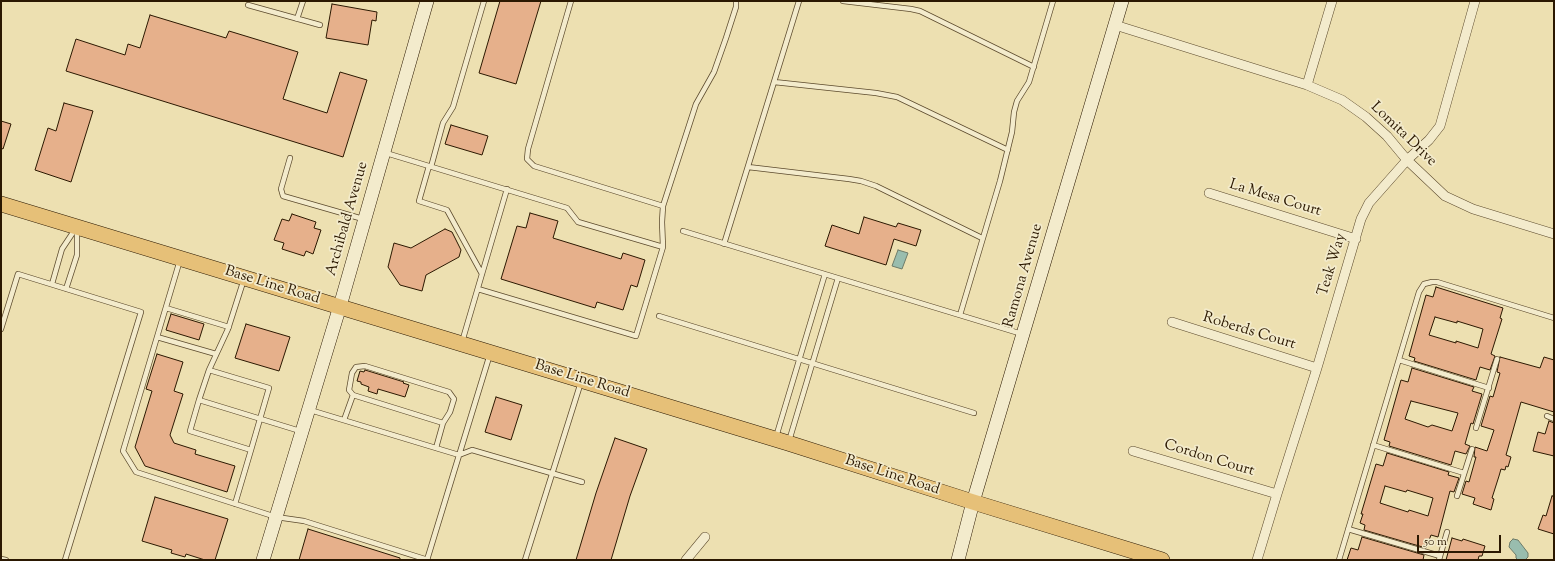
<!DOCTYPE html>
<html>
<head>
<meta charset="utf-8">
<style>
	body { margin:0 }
	#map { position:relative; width:1555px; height:561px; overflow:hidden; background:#ede0b1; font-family:"Sorts Mill Goudy",serif }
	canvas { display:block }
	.frame { position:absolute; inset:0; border:2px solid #2b1801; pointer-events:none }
	.scale { position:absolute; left:1417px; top:535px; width:84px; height:18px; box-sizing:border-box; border:2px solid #2b1801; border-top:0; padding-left:5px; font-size:12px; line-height:14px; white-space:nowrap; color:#2b1801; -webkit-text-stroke:3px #f3ebcc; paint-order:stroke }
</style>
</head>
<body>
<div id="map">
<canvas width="1555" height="561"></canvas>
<div class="frame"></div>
<div class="scale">50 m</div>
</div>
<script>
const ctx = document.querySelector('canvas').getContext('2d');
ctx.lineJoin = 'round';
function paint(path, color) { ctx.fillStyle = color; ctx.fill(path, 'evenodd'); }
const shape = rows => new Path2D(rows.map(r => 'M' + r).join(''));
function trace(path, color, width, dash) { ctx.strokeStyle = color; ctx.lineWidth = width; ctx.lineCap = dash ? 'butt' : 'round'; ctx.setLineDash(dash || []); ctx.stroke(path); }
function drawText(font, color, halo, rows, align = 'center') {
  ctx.font = font + ' "Sorts Mill Goudy",serif'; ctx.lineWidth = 3.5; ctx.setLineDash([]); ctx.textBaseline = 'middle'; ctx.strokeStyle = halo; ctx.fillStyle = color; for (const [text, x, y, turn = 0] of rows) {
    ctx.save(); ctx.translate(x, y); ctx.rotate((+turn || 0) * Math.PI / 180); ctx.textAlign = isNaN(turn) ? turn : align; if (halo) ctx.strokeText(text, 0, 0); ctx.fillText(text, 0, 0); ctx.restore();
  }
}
const water = shape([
	[898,250,908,253,902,269,892,266,898,250],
	[1513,539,1518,540,1528,553,1528,557,1525,560,1518,560,1516,558,1516,555,1509,547,1510,542,1513,539]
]);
const building = shape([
	[500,1,541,1,516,84,479,73,500,1],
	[332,4,377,12,376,21,372,20,368,45,326,38,332,4],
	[150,15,226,38,229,31,298,52,283,99,327,113,340,72,367,80,343,157,66,71,76,39,125,55,128,44,140,48,150,15],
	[64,103,93,111,71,182,35,170,48,128,56,131,64,103],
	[1,121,11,124,3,149,1,148,1,121],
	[451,125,488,136,482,155,445,144,451,125],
	[530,213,558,221,553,238,621,259,623,253,645,260,637,287,631,285,623,310,597,302,595,308,501,279,517,226,526,228,530,213],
	[292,214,316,222,314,228,321,230,313,254,306,251,304,256,282,249,284,243,274,240,282,219,289,221,292,214],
	[864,217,896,227,898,223,921,230,916,246,894,239,886,265,825,246,832,225,859,234,864,217],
	[445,229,452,232,461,250,459,257,426,275,422,291,400,285,388,267,394,243,411,248,445,229],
	[1436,287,1503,308,1500,318,1502,319,1491,354,1495,356,1490,370,1480,367,1476,380,1414,361,1415,358,1409,356,1426,295,1433,297,1436,287],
	[1435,317,1457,323,1457,321,1483,329,1478,348,1456,341,1456,343,1429,335,1435,317],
	[171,314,204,324,199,340,166,330,171,314],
	[246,324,290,337,279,371,235,358,246,324],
	[157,354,183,362,174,391,183,394,170,435,174,443,196,450,195,454,235,466,227,492,145,466,135,447,152,391,146,389,157,354],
	[1500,357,1540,368,1544,357,1554,360,1554,412,1521,402,1506,455,1511,457,1508,467,1506,466,1505,470,1501,469,1499,476,1492,498,1494,499,1491,510,1473,504,1475,498,1462,494,1466,481,1469,482,1476,457,1474,457,1475,447,1487,451,1494,430,1481,426,1490,396,1493,397,1500,373,1497,372,1500,357],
	[1412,368,1474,387,1472,391,1482,394,1473,424,1471,423,1465,444,1470,446,1466,454,1455,451,1451,465,1389,446,1390,442,1384,440,1401,380,1408,382,1412,368],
	[1411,401,1458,413,1452,431,1432,425,1428,427,1405,419,1411,401],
	[365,370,404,382,403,383,409,385,405,397,378,389,377,394,368,391,369,387,361,384,361,382,357,381,360,371,364,372,365,370],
	[496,397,522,405,511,440,485,432,496,397],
	[1549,421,1554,423,1554,456,1533,451,1538,432,1545,434,1549,421],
	[615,438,647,449,630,496,611,560,576,560,596,493,615,438],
	[1387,453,1449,472,1448,475,1459,478,1454,492,1450,491,1438,537,1431,535,1426,548,1364,530,1365,525,1360,523,1363,514,1361,514,1376,464,1383,466,1387,453],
	[1385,486,1406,492,1407,490,1433,498,1428,516,1409,510,1408,512,1380,503,1385,486],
	[1552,496,1554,496,1554,534,1538,529,1543,515,1546,516,1552,496],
	[155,497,228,519,215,560,205,560,186,554,185,557,171,553,172,550,142,541,155,497],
	[308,529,400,558,400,560,299,560,308,529],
	[1362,537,1424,555,1423,560,1347,560,1351,548,1358,550,1362,537],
	[1452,538,1462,541,1463,539,1485,546,1482,556,1479,556,1478,560,1446,560,1452,538]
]);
const lane = shape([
	[571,1,528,149,527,159,534,166,663,206],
	[843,1,911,9,920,11,1034,67],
	[248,5,320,25],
	[297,19,303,1],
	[774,82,876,93,897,97,1008,150],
	[386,153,567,208,578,222,663,247],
	[290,158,281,189,283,196,363,219],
	[429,166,419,201,447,210,482,274],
	[431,167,443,123,453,107,484,1],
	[748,167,849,179,861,181,876,186,982,238],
	[683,231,1022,334],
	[724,244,799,1],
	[180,260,123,451,136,472,276,517,304,521,428,560],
	[244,279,228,329,209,370,199,400,300,431],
	[52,284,62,249,76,228],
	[66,289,77,255,77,230],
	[478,289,636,336,663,247,662,222,663,206,696,104,714,72,726,38,736,7,736,1],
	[166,308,229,327],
	[960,315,1000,181,1012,132,1014,112,1017,101,1029,82,1053,1],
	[659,316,974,413],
	[1,329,18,274,141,312,65,560],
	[157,337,216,354],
	[462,342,507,189],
	[1399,360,1489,388],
	[209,370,269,388,251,450],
	[353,395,349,390,352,373,356,367,365,366,449,392,454,399,450,412,443,423],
	[199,400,190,431,251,450,235,504],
	[310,410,459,455,472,450,582,482],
	[1547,416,1554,419],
	[344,420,353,395,443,423,436,448],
	[1476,428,1497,359],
	[776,437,825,274],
	[789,441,838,278],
	[1373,445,1464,473],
	[1457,496,1472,449],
	[1348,529,1440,556],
	[1,559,6,560],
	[427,560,490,354],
	[525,560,581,382],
	[1339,560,1419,292,1424,284,1432,282,1437,282,1554,318],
	[1439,560,1447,532]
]);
const street = shape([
	[1115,25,1307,85,1342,100,1366,117,1387,136,1407,160,1445,196,1473,209,1554,234],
	[1307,85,1332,1],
	[1209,193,1356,239],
	[1172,322,1317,368],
	[1133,451,1277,494],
	[686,560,705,537],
	[1257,560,1277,494,1317,368,1361,219,1369,203,1407,160,1429,140,1440,126,1475,1]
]);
const secondary = shape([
	[263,560,340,306,427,1],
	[958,560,973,502,1122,1]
]);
const primary = shape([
	[1,204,788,443,973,502,1162,560]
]);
const streetNames = [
	["Lomita Drive",1403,135,44],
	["La Mesa Court",1275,199,17],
	["Archibald Avenue",348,219,-74],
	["Teak Way",1333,265,-73],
	["Ramona Avenue",1024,276,-74],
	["Base Line Road",272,286,17],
	["Roberds Court",1249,332,17],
	["Base Line Road",582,380,17],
	["Cordon Court",1209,459,17],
	["Base Line Road",892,476,18]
];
paint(water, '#99bdae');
trace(water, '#6d7b69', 1);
paint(building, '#e6b08b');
trace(building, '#2b1801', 1);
trace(lane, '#5c4a2d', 6);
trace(street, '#5c4a2d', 10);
trace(secondary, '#2b1801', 14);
trace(primary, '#2b1801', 16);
trace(lane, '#f3ebcc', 4.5);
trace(street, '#f3ebcc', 9);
trace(secondary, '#f3ebcc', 13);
trace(primary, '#e6c078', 15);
drawText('15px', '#2b1801', '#f3ebcc', streetNames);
</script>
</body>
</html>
